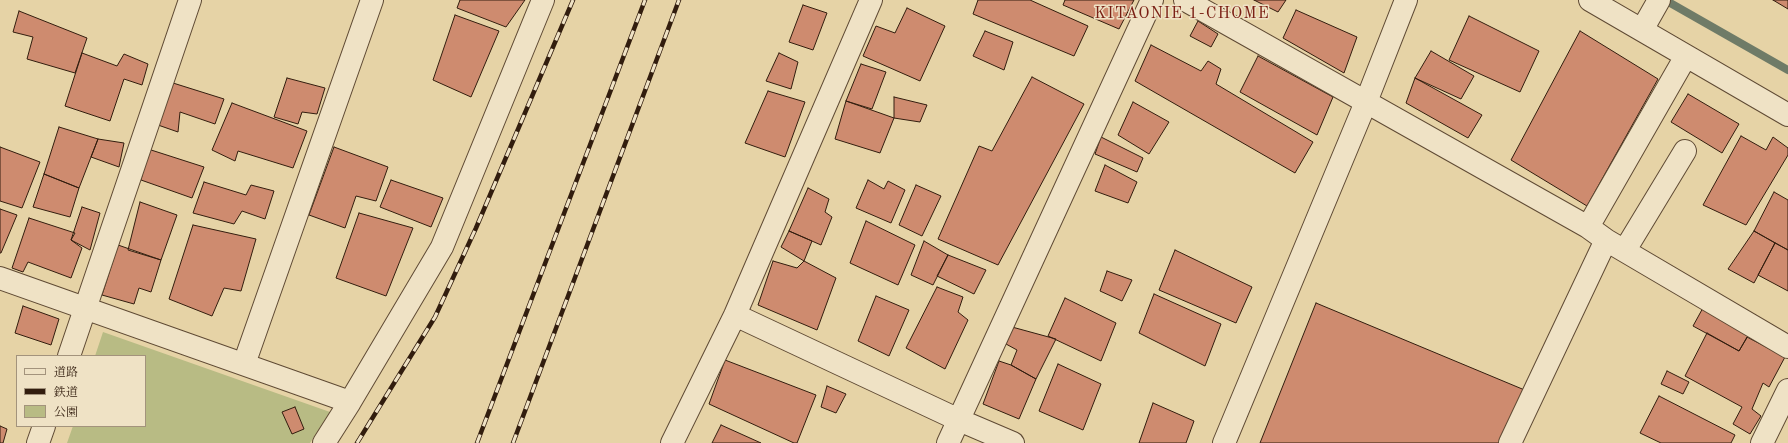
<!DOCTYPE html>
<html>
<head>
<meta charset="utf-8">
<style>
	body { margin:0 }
	#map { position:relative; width:1788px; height:443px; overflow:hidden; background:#e6d3a6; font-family:"Old Standard TT","Noto Serif JP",serif }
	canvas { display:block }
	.legend { position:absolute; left:16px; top:355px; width:130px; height:72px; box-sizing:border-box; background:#efe2c5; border:1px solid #a3937c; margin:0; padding:5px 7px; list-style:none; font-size:12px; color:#321d0e }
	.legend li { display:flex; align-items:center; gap:8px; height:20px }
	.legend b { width:20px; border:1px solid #a3937c }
</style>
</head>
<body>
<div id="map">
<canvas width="1788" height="443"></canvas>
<ul class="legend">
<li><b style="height:5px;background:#efe2c5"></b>道路</li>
<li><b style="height:5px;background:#321d0e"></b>鉄道</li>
<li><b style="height:11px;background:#b8bb84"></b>公園</li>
</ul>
</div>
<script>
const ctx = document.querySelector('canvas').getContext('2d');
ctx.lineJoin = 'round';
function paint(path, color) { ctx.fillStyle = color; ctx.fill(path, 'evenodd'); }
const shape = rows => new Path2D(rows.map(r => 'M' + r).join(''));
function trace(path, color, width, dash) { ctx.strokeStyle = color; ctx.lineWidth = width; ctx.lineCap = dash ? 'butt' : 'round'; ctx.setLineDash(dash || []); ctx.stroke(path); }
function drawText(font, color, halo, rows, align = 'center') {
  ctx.font = font + ' "Old Standard TT",serif'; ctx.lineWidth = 3; ctx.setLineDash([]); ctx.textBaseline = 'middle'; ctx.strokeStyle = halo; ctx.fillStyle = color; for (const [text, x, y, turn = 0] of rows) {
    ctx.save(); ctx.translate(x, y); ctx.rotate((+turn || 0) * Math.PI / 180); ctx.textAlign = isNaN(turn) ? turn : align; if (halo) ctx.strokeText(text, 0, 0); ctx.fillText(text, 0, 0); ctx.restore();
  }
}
const green = shape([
	[103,332,330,412,310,443,67,443,73,426,145,426,145,356,95,356]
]);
const stream = shape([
	[1665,0,1788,70]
]);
const building = shape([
	[460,0,525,0,506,27,457,8,460,0],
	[978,0,1030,0,1088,26,1074,56,973,14,978,0],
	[1065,0,1134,0,1119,29,1063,5,1065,0],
	[1254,0,1286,0,1278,12,1254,0],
	[1773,0,1788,0,1788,9,1773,0],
	[803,5,827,13,813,50,789,42,803,5],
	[907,8,945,26,920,81,863,56,876,26,895,33,907,8],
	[1296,10,1357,37,1344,73,1283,38,1296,10],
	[19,11,87,38,75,73,27,59,33,37,13,32,19,11],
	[455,15,499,31,471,97,433,80,455,15],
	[1469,16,1539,51,1520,92,1449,60,1469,16],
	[1198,21,1218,34,1211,47,1190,36,1198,21],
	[985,31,1013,42,1004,70,973,56,985,31],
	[1580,31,1658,79,1587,206,1511,160,1580,31],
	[1151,45,1201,71,1208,61,1221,69,1216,84,1313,142,1295,173,1135,81,1151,45],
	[1431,51,1474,76,1461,99,1415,78,1431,51],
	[82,53,117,66,124,54,148,64,142,85,124,79,110,121,65,106,82,53],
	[779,53,798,62,791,89,766,81,779,53],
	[1258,56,1333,97,1317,135,1240,92,1258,56],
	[861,64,886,72,872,109,846,101,861,64],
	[1032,77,1084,104,998,265,938,239,979,146,992,151,1032,77],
	[287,78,325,88,317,114,302,112,298,124,274,117,287,78],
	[1415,78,1482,115,1468,138,1406,103,1415,78],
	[173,83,224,99,215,124,180,112,178,132,158,125,173,83],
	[768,91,805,102,785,157,745,143,768,91],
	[1688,94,1739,124,1722,153,1671,122,1688,94],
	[894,97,927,105,920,122,894,118,894,97],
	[846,101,894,118,880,153,835,139,846,101],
	[1133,102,1169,122,1149,154,1118,135,1133,102],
	[232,103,307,131,293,168,238,151,235,161,212,150,232,103],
	[59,127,98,139,79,188,44,174,59,127],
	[1741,136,1766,150,1773,137,1788,148,1788,155,1746,225,1703,205,1741,136],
	[1101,137,1143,158,1137,172,1095,154,1101,137],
	[98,139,124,143,119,167,91,157,98,139],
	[0,147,40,162,22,208,0,201,0,147],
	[334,147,388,167,376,201,356,196,345,228,309,215,334,147],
	[148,149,204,167,192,198,141,180,148,149],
	[1105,165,1137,182,1128,203,1095,191,1105,165],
	[44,174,79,188,70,217,33,207,44,174],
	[391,180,443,198,431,227,380,207,391,180],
	[868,180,884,189,888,181,905,190,891,223,856,208,868,180],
	[204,182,246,195,251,185,274,191,265,219,242,211,234,224,193,213,204,182],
	[916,185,941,196,922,236,899,225,916,185],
	[808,188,829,199,825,212,832,217,821,245,789,231,808,188],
	[1774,192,1788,200,1788,250,1754,231,1774,192],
	[140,202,177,215,161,260,128,250,140,202],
	[82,207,100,213,90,250,71,240,82,207],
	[0,209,17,215,1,253,0,253,0,209],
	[359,213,413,228,386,296,336,278,359,213],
	[29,218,75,233,71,240,82,248,71,278,28,262,23,272,12,268,29,218],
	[866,221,915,245,898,285,850,263,866,221],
	[193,225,256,239,241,291,224,288,212,316,169,299,193,225],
	[789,231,812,241,804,261,781,247,789,231],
	[1754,231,1775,243,1754,283,1728,269,1754,231],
	[924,241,948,255,933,285,911,275,924,241],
	[1775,243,1788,250,1788,291,1758,275,1775,243],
	[118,245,161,260,151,292,139,288,134,304,102,295,118,245],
	[1175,250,1252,287,1236,323,1159,290,1175,250],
	[948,255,986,270,974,294,937,276,948,255],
	[773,261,797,268,804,261,836,278,817,330,758,305,773,261],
	[1107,271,1132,280,1122,301,1100,291,1107,271],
	[937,287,963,297,958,312,968,320,945,369,906,348,937,287],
	[1154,294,1221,324,1205,366,1139,333,1154,294],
	[876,296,909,310,889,356,858,341,876,296],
	[1065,298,1116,323,1101,361,1048,336,1065,298],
	[1316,303,1527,391,1500,443,1260,443,1316,303],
	[23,306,59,319,51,345,15,333,23,306],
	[1704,306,1751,331,1739,351,1693,326,1704,306],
	[1012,327,1056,339,1036,379,1011,365,1017,350,1006,344,1012,327],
	[1707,333,1739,351,1747,337,1785,357,1769,387,1763,383,1752,409,1761,416,1750,434,1733,424,1742,407,1685,376,1707,333],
	[725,360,816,395,797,443,794,443,709,404,725,360],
	[999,361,1011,365,1036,379,1019,419,983,404,999,361],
	[1058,364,1101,384,1083,430,1039,411,1058,364],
	[1667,371,1689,382,1683,394,1661,384,1667,371],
	[827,386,846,394,836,413,821,407,827,386],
	[1659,396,1735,435,1731,443,1661,443,1640,433,1659,396],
	[1153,403,1194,421,1186,443,1139,443,1153,403],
	[295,407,304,429,292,434,282,412,295,407],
	[721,425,761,443,712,443,721,425],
	[0,426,7,429,3,443,0,443,0,426]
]);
const minor = shape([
	[1185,0,1588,227,1606,240,1788,347],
	[1590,0,1788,115],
	[1642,30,1659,0],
	[1588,227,1686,56],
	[1625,250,1685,151],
	[0,278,350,402],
	[735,315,959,420,1013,443],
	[69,356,190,0],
	[244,364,372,0],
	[38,443,44,426],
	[324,443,350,402,442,247,543,0],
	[672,443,735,315,871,0],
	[948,443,1152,0],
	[1224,443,1366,102,1406,0],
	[1510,443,1606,240],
	[1762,443,1788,390]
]);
const rail = shape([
	[357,443,435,317,476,228,573,0],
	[477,443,645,0],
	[513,443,679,0]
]);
const neighbourhoodNames = [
	["KITAONIE 1-CHOME",1182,14]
];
paint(green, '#b8bb84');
trace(stream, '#6f7b67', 8);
paint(building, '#ce8b6f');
trace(building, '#321d0e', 1);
trace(minor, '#5f4a34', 24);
trace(minor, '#efe2c5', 22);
trace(rail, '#321d0e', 4.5);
trace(rail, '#efe2c5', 3, [9]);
ctx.letterSpacing = '1px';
drawText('16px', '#7a1f14', '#efe2c5', neighbourhoodNames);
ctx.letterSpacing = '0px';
</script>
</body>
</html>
